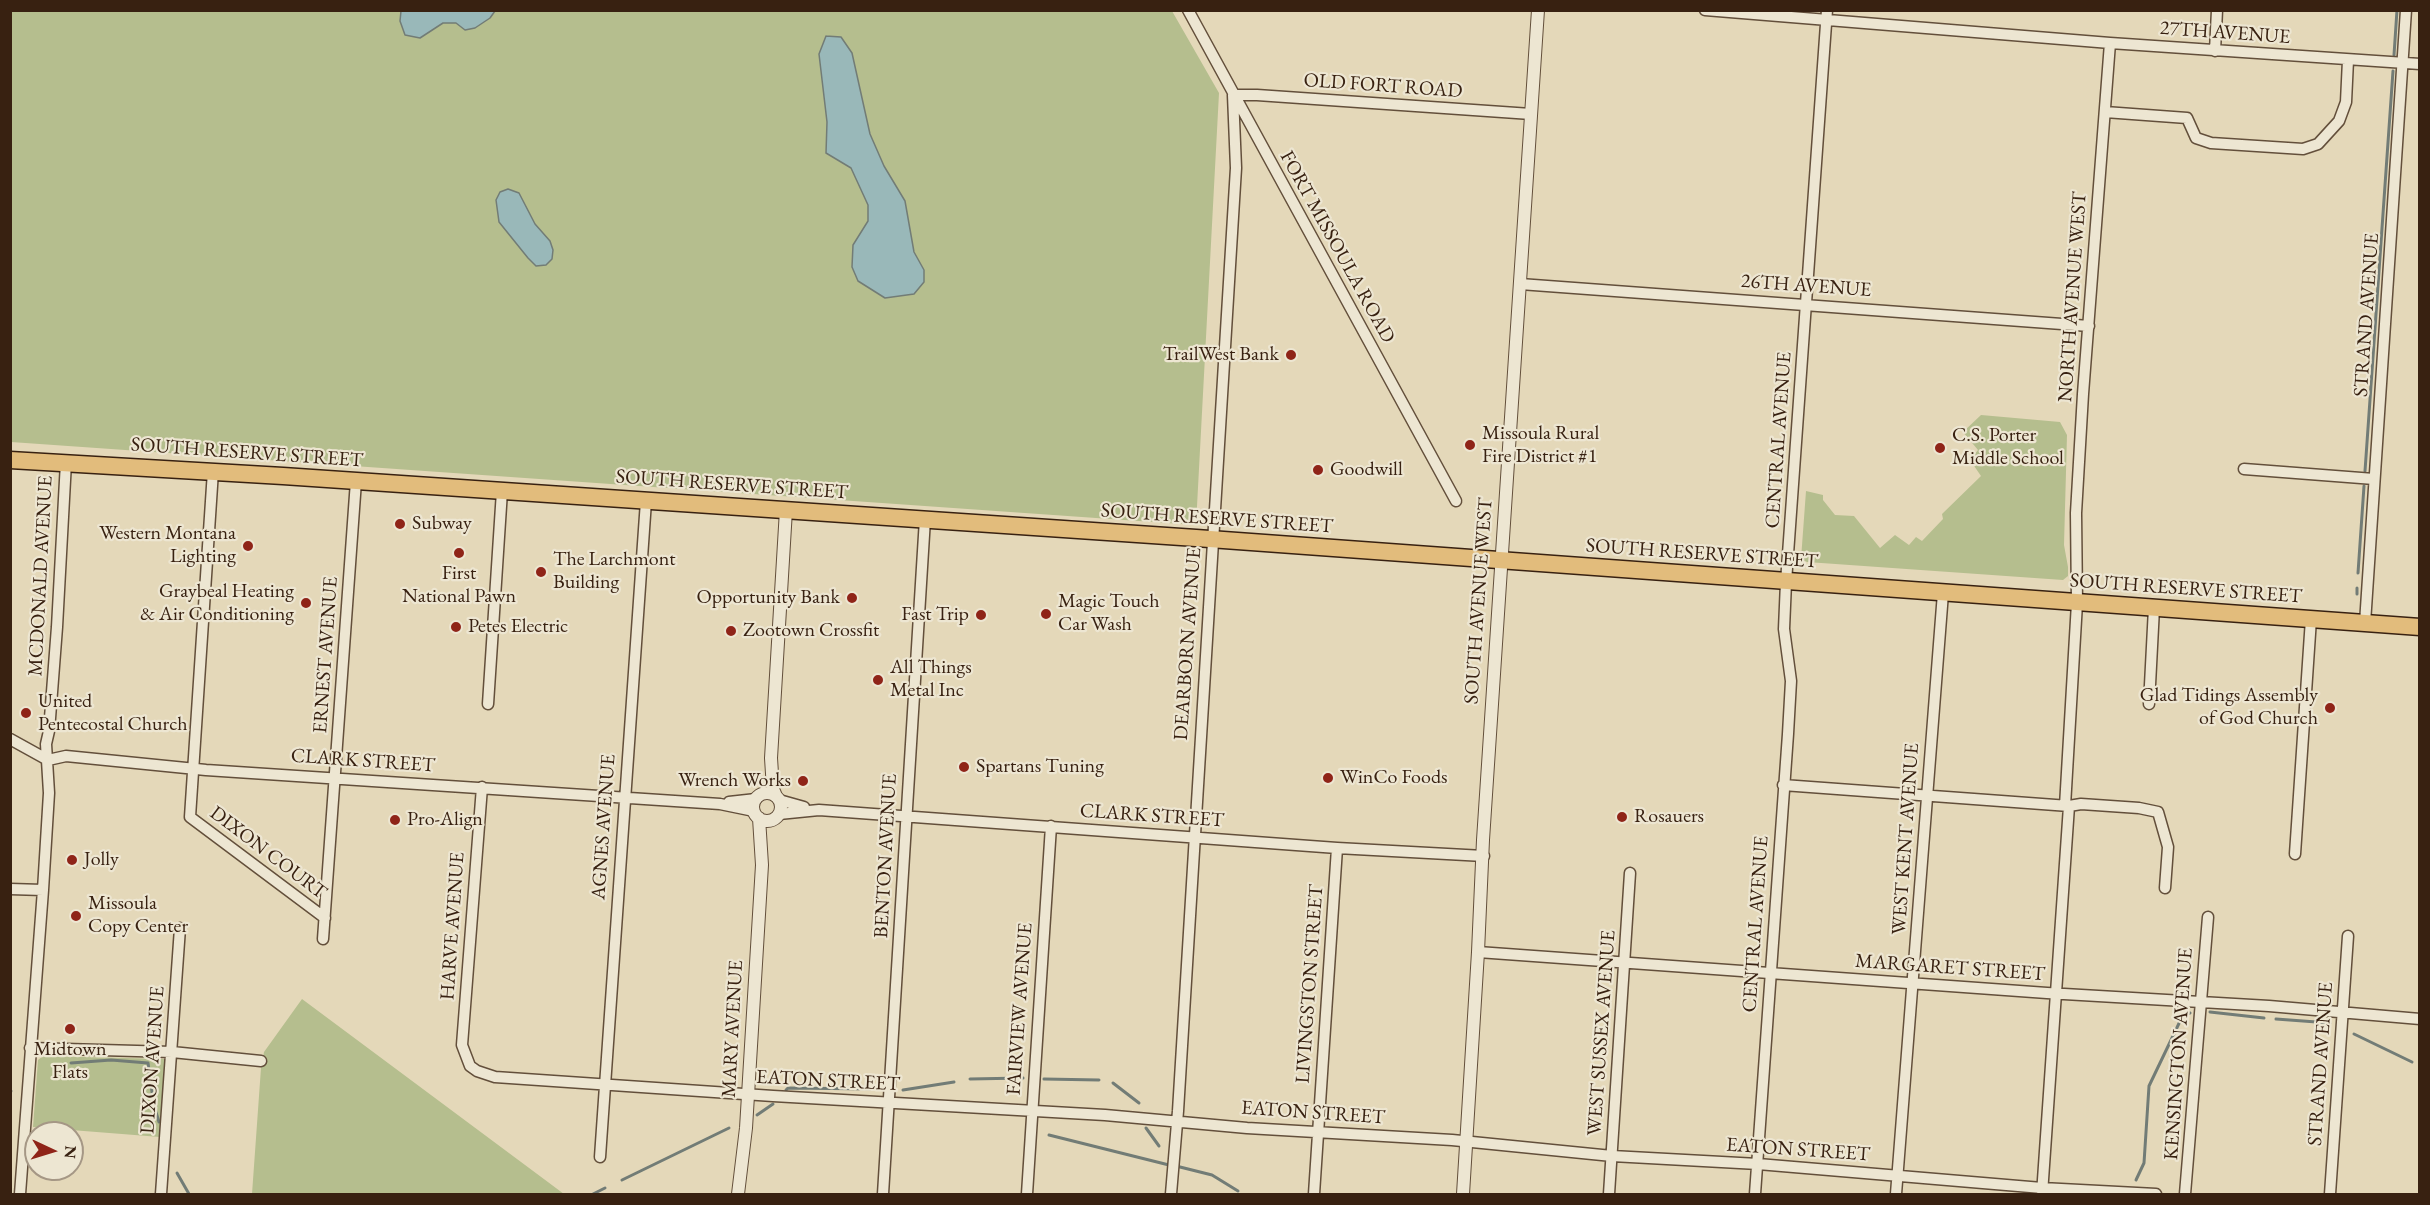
<!DOCTYPE html>
<html>
<head>
<meta charset="utf-8">
<style>
	body { margin:0 }
	#map { position:relative; width:2430px; height:1205px; overflow:hidden; background:#e4d8b9; font-family:"EB Garamond",serif }
	canvas { display:block }
	.frame { position:absolute; inset:0; border:12px solid #382111; pointer-events:none }
	.north { position:absolute; left:24px; top:1121px; width:60px; height:60px; box-sizing:border-box; background:#ede6d2; border:2px solid #a59785; border-radius:50%; rotate:94deg; font-size:16px; font-weight:700; line-height:24px; text-align:center; color:#382111 }
	.north::after { content:''; display:block; margin:auto; width:21px; height:27px; background:#8f2418; clip-path:polygon(50% 0,100% 100%,50% 72%,0 100%) }
</style>
</head>
<body>
<div id="map">
<canvas width="2430" height="1205"></canvas>
<div class="frame"></div>
<div class="north">N</div>
</div>
<script>
const ctx = document.querySelector('canvas').getContext('2d');
ctx.lineJoin = 'round';
function paint(path, color) { ctx.fillStyle = color; ctx.fill(path, 'evenodd'); }
const shape = rows => new Path2D(rows.map(r => 'M' + r).join(''));
function trace(path, color, width, dash) { ctx.strokeStyle = color; ctx.lineWidth = width; ctx.lineCap = dash ? 'butt' : 'round'; ctx.setLineDash(dash || []); ctx.stroke(path); }
function drawText(font, color, halo, rows, align = 'center') {
  ctx.font = font + ' "EB Garamond",serif'; ctx.lineWidth = 4.5; ctx.setLineDash([]); ctx.textBaseline = 'middle'; ctx.strokeStyle = halo; ctx.fillStyle = color; for (const [text, x, y, turn = 0] of rows) {
    ctx.save(); ctx.translate(x, y); ctx.rotate((+turn || 0) * Math.PI / 180); ctx.textAlign = isNaN(turn) ? turn : align; if (halo) ctx.strokeText(text, 0, 0); ctx.fillText(text, 0, 0); ctx.restore();
  }
}
const green = shape([
	[10,11,1172,11,1219,93,1196,525,11,442],
	[1981,415,2060,422,2067,435,2064,545,2068,567,2068,576,2063,580,1807,562,1801,559,1806,491,1823,495,1823,500,1835,515,1854,516,1880,548,1895,535,1909,545,1916,537,1922,541,1943,519,1942,514,1981,476,1970,460,1978,450,1963,432],
	[302,999,564,1194,252,1194,261,1068,264,1052],
	[43,1056,165,1059,166,1065,160,1137,33,1127,38,1060]
]);
const water = shape([
	[401,11,401,10,495,11,490,18,475,28,465,30,456,23,443,23,420,38,405,35,400,21,401,11],
	[826,36,841,37,852,53,870,134,884,166,905,201,914,252,924,270,924,282,914,294,885,298,858,281,852,267,853,245,868,221,868,205,851,168,826,153,827,122,819,54,826,36],
	[508,189,519,193,535,224,550,241,553,250,552,259,546,265,536,266,528,258,499,222,496,200,500,192,508,189]
]);
const stream = shape([
	[2394,55,2397,10],
	[2365,471,2393,71],
	[2358,573,2364,486],
	[2357,594,2357,588],
	[2210,1012,2264,1018],
	[2276,1019,2330,1023],
	[2354,1034,2412,1062],
	[71,1063,111,1060,148,1063,154,1106,159,1122],
	[970,1079,1023,1078],
	[1044,1079,1099,1080],
	[1113,1083,1139,1103],
	[786,1090,788,1088,875,1089],
	[903,1090,954,1082],
	[10,1091,11,1091],
	[757,1115,773,1104],
	[1146,1128,1159,1146],
	[1049,1135,1169,1165],
	[1176,1166,1212,1175,1238,1191],
	[177,1173,189,1194],
	[622,1180,729,1128],
	[2136,1180,2144,1163,2149,1086,2183,1015,2190,1013],
	[593,1194,605,1188]
]);
const minor = shape([
	[1188,10,1456,501],
	[1705,10,2110,43,2420,64],
	[2215,51,2217,10],
	[1233,95,1257,95,1531,114],
	[2105,112,2187,118,2196,138,2211,143,2303,149,2318,144,2339,121,2346,102,2348,60],
	[1520,284,2089,326],
	[2244,469,2374,479],
	[213,471,190,817,325,918],
	[2365,623,2406,10],
	[488,704,502,491],
	[2149,704,2154,608],
	[10,739,48,760,66,756,206,770,720,804,754,811],
	[1783,785,2069,806,2081,804,2139,808,2158,812,2168,847,2165,888],
	[482,787,462,1045,470,1066,477,1071,495,1077,773,1096,1105,1115,1247,1128,1452,1140,1612,1156,1758,1164,2042,1188,2156,1194],
	[779,800,804,807],
	[729,802,756,799],
	[2065,806,2077,603,2076,513,2083,394,2110,43],
	[779,814,819,810,1337,848,1484,856],
	[2295,854,2311,619],
	[10,889,43,890],
	[323,939,356,481],
	[1478,952,2047,993,2269,1006,2420,1019],
	[30,1048,172,1052,261,1061],
	[600,1157,646,501],
	[20,1194,43,890,49,793,46,744,49,731,57,627,66,462],
	[161,1194,180,928],
	[883,1194,925,519],
	[1027,1194,1051,826],
	[1171,1194,1178,1111,1236,168,1233,95],
	[1314,1194,1337,848],
	[1609,1194,1630,873],
	[1755,1194,1788,734,1791,681,1784,629,1786,582,1827,10],
	[1896,1194,1943,593],
	[2042,1194,2069,806],
	[2185,1194,2208,917],
	[2330,1194,2348,936]
]);
const tertiary = shape([
	'753 807a14 14 0 1 1 28 0a14 14 0 1 1-28 0Z',
	[776,796,773,789,771,758,786,510],
	[738,1194,746,1128,762,865,759,818],
	[1463,1194,1478,952,1483,840,1538,10]
]);
const trunk = shape([
	[10,460,283,476,1196,538,2420,627]
]);
const markers = [
	[1291,355,6,"#8f2418"],
	[1470,445,6,"#8f2418"],
	[1940,448,6,"#8f2418"],
	[1318,470,6,"#8f2418"],
	[400,524,6,"#8f2418"],
	[248,546,6,"#8f2418"],
	[459,553,6,"#8f2418"],
	[541,572,6,"#8f2418"],
	[852,598,6,"#8f2418"],
	[306,603,6,"#8f2418"],
	[1046,614,6,"#8f2418"],
	[981,615,6,"#8f2418"],
	[456,627,6,"#8f2418"],
	[731,631,6,"#8f2418"],
	[878,680,6,"#8f2418"],
	[2330,708,6,"#8f2418"],
	[26,713,6,"#8f2418"],
	[964,767,6,"#8f2418"],
	[1328,778,6,"#8f2418"],
	[803,781,6,"#8f2418"],
	[1622,817,6,"#8f2418"],
	[395,820,6,"#8f2418"],
	[72,860,6,"#8f2418"],
	[76,916,6,"#8f2418"],
	[70,1029,6,"#8f2418"]
];
const streetNames = [
	["27TH AVENUE",2225,33,4],
	["OLD FORT ROAD",1383,86,4],
	["FORT MISSOULA ROAD",1337,247,61],
	["26TH AVENUE",1806,286,4],
	["NORTH AVENUE WEST",2073,297,-86],
	["STRAND AVENUE",2367,315,-86],
	["CENTRAL AVENUE",1779,440,-86],
	["SOUTH RESERVE STREET",247,453,4],
	["SOUTH RESERVE STREET",732,485,4],
	["SOUTH RESERVE STREET",1217,519,4],
	["SOUTH RESERVE STREET",1702,554,4],
	["MCDONALD AVENUE",41,576,-87],
	["SOUTH RESERVE STREET",2186,589,4],
	["SOUTH AVENUE WEST",1479,601,-86],
	["DEARBORN AVENUE",1188,644,-86],
	["ERNEST AVENUE",326,655,-86],
	["CLARK STREET",363,761,4],
	["CLARK STREET",1152,816,4],
	["AGNES AVENUE",604,827,-86],
	["WEST KENT AVENUE",1906,839,-86],
	["DIXON COURT",268,853,37],
	["BENTON AVENUE",886,856,-87],
	["CENTRAL AVENUE",1756,924,-86],
	["HARVE AVENUE",453,926,-86],
	["MARGARET STREET",1950,968,4],
	["LIVINGSTON STREET",1310,984,-86],
	["FAIRVIEW AVENUE",1020,1009,-86],
	["MARY AVENUE",733,1029,-87],
	["WEST SUSSEX AVENUE",1602,1033,-86],
	["KENSINGTON AVENUE",2179,1054,-86],
	["DIXON AVENUE",153,1060,-86],
	["STRAND AVENUE",2321,1064,-86],
	["EATON STREET",828,1081,3],
	["EATON STREET",1313,1113,4],
	["EATON STREET",1798,1150,4]
];
const poiNames = [
	["TrailWest Bank",1279,355,"right"],
	["Missoula Rural",1482,434],
	["Fire District #1",1482,457],
	["C.S. Porter",1952,436],
	["Middle School",1952,459],
	["Goodwill",1330,470],
	["Subway",412,524],
	["Western Montana",236,534,"right"],
	["Lighting",236,557,"right"],
	["The Larchmont",553,560],
	["Building",553,583],
	["First",459,574,"center"],
	["National Pawn",459,597,"center"],
	["Graybeal Heating",294,592,"right"],
	["& Air Conditioning",294,615,"right"],
	["Opportunity Bank",840,598,"right"],
	["Magic Touch",1058,602],
	["Car Wash",1058,625],
	["Fast Trip",969,615,"right"],
	["Petes Electric",468,627],
	["Zootown Crossfit",743,631],
	["All Things",890,668],
	["Metal Inc",890,691],
	["Glad Tidings Assembly",2318,696,"right"],
	["of God Church",2318,719,"right"],
	["United",38,702],
	["Pentecostal Church",38,725],
	["Spartans Tuning",976,767],
	["WinCo Foods",1340,778],
	["Wrench Works",791,781,"right"],
	["Rosauers",1634,817],
	["Pro-Align",407,820],
	["Jolly",84,860],
	["Missoula",88,904],
	["Copy Center",88,927],
	["Midtown",70,1050,"center"],
	["Flats",70,1073,"center"]
];
paint(green, '#b5be8e');
paint(water, '#99b8b9');
trace(water, '#727c76', 1.5);
trace(stream, '#727c76', 3);
trace(minor, '#634f3b', 13);
trace(tertiary, '#634f3b', 14);
trace(trunk, '#382111', 19);
trace(minor, '#ede6d2', 10);
trace(tertiary, '#ede6d2', 12);
trace(trunk, '#e2bc7c', 16);
for (const [x, y, r, color] of markers) { const dot = new Path2D(); dot.arc(x, y, r, 0, 2 * Math.PI); ctx.fillStyle = color; ctx.fill(dot); trace(dot, '#ede6d2', 2); }
drawText('20px', '#382111', '#ede6d2', streetNames);
drawText('20px', '#382111', '#ede6d2', poiNames, 'left');
</script>
</body>
</html>
